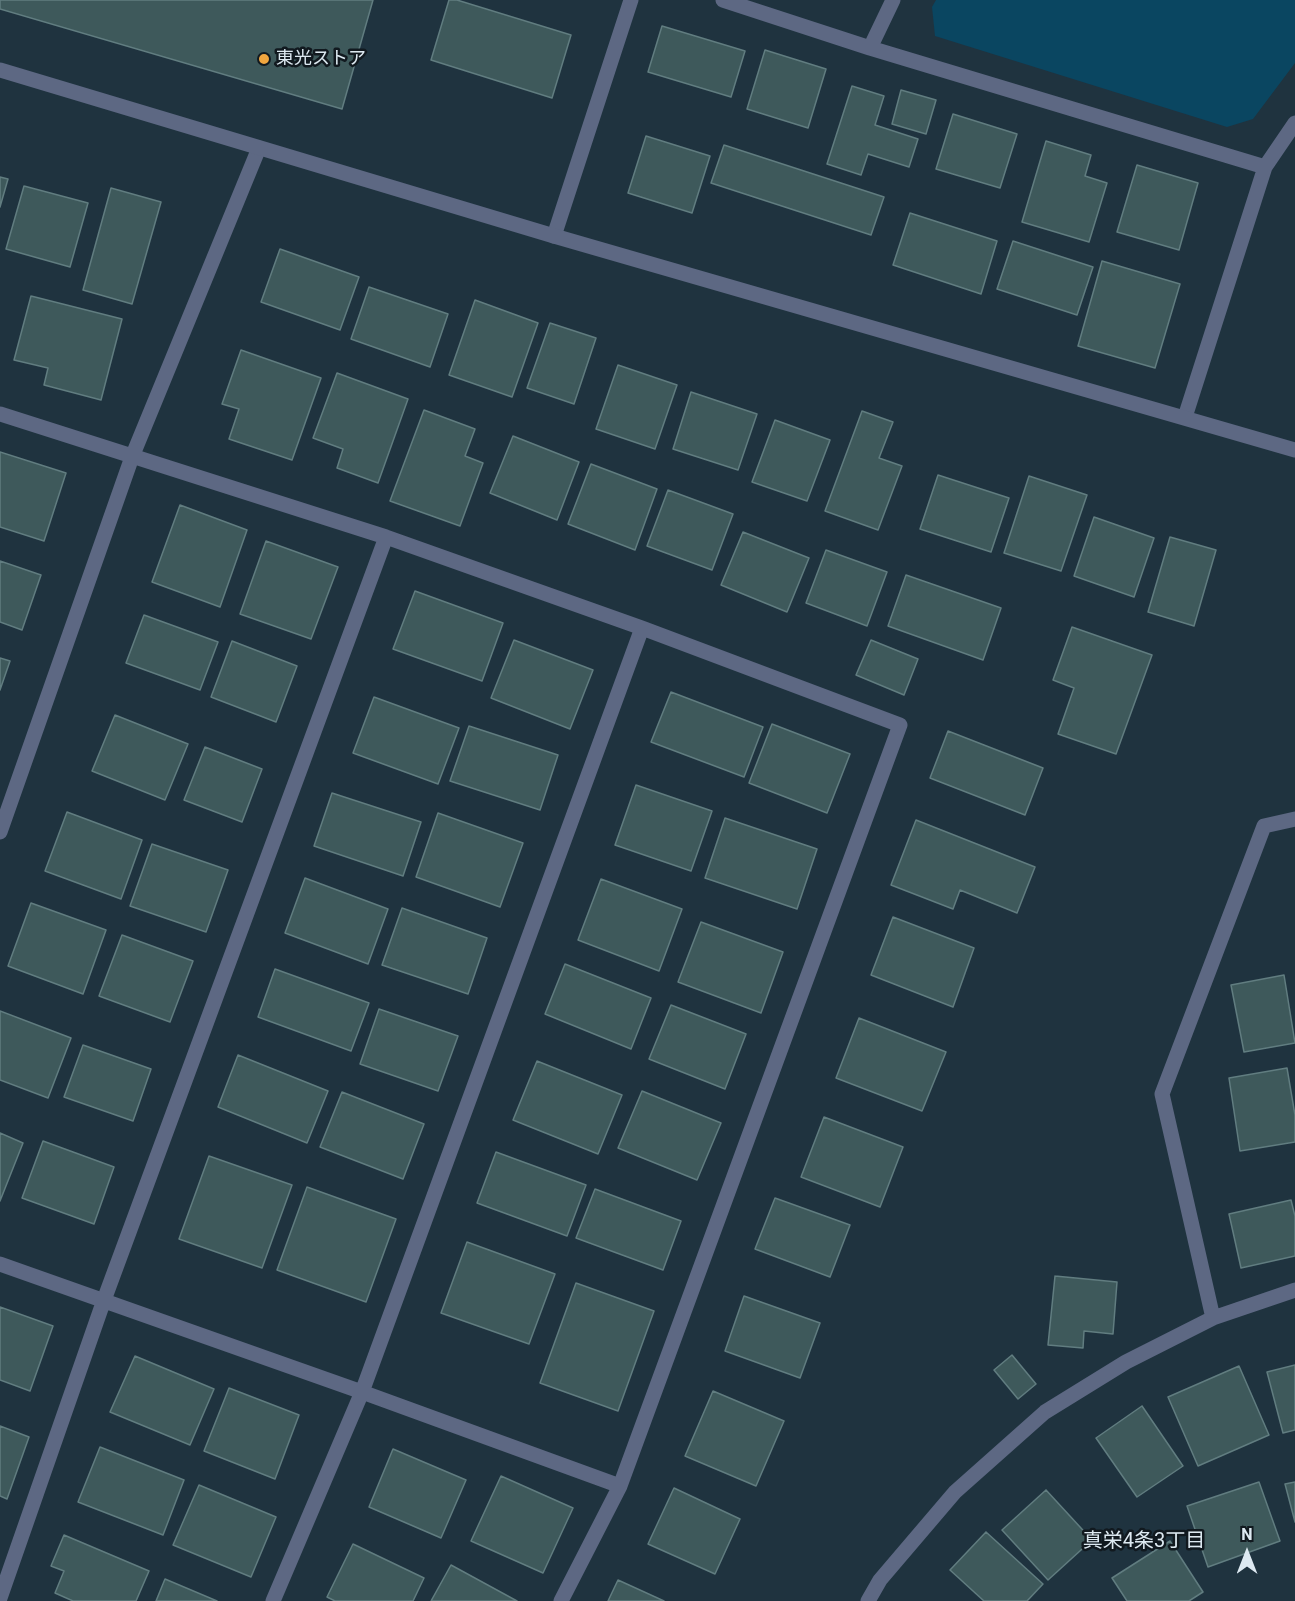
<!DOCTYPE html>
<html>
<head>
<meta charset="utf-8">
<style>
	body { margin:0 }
	#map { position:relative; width:1295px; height:1601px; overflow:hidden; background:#1f333f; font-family:Roboto,sans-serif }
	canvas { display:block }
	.north { position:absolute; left:1217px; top:1523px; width:60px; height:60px; -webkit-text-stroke:4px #11191f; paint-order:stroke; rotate:0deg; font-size:16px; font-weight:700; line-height:24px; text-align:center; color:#dde9f1 }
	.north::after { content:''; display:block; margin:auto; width:21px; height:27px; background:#dde9f1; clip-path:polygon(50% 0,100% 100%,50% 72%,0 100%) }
</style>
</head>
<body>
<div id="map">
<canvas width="1295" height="1601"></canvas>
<div class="north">N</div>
</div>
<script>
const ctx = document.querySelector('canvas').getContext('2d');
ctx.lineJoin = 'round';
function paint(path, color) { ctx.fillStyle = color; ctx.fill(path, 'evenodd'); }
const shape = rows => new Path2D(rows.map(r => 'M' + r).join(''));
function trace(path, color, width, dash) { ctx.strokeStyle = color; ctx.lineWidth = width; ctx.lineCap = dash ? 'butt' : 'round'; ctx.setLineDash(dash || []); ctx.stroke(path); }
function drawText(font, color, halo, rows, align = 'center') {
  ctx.font = font + ' Roboto,"Noto Sans JP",sans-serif'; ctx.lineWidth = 5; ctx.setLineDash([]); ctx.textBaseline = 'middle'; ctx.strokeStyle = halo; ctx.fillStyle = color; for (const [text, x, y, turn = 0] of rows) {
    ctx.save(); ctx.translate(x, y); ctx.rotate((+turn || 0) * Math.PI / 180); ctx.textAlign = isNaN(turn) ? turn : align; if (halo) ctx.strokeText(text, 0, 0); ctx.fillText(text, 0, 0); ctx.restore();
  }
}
const green = shape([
	[936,0,1295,0,1295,63,1253,119,1227,127,935,36,932,7]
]);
const building = shape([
	[0,0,373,0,342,109,0,9,0,0],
	[449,0,457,0,571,35,552,98,431,60,449,0],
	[662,26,745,51,731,97,648,72,662,26],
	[765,50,826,69,808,128,747,109,765,50],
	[852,86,884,96,875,125,918,139,909,167,868,154,861,175,827,164,852,86],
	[901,90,936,100,926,134,892,124,901,90],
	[953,114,1017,134,1000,188,936,169,953,114],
	[646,136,710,156,692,213,628,193,646,136],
	[1046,141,1091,155,1085,176,1107,183,1089,242,1022,222,1046,141],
	[724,145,884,197,871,235,711,183,724,145],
	[1137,165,1198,183,1179,250,1117,232,1137,165],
	[0,177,8,179,0,207,0,177],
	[24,186,88,203,70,267,6,249,24,186],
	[111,188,161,202,132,304,83,290,111,188],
	[910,213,997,241,981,294,893,265,910,213],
	[1013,241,1093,267,1077,315,997,289,1013,241],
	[280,249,359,277,340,330,261,302,280,249],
	[1102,261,1180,284,1155,368,1078,346,1102,261],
	[369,287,448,314,430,367,351,339,369,287],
	[31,296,122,319,101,400,44,385,48,368,14,360,31,296],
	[475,300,538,323,512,397,449,375,475,300],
	[550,323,596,338,574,404,527,388,550,323],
	[241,350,321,378,292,460,229,439,239,409,222,404,241,350],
	[618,365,677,385,655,449,596,429,618,365],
	[337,373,408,399,378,483,337,468,343,449,313,438,337,373],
	[691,392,757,414,738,470,673,449,691,392],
	[424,410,475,429,465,456,483,463,460,526,390,501,424,410],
	[862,411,893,422,879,458,902,466,878,530,825,511,862,411],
	[775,420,830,440,807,501,752,482,775,420],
	[513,436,579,462,557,520,490,493,513,436],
	[0,452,66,473,44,541,0,527,0,452],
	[591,464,657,489,635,550,568,524,591,464],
	[938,475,1009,498,991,552,920,529,938,475],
	[1029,476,1087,495,1061,571,1004,553,1029,476],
	[668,490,733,514,712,570,647,546,668,490],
	[180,505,247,530,220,607,152,582,180,505],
	[1094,517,1154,538,1134,597,1074,576,1094,517],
	[743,532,809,558,787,612,721,585,743,532],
	[1170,537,1216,550,1194,626,1148,612,1170,537],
	[266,541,338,567,311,639,240,614,266,541],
	[826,550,887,572,867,626,806,603,826,550],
	[0,561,41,575,22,630,0,622,0,561],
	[906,575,1001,608,983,660,888,626,906,575],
	[415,591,503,623,482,681,393,649,415,591],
	[144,615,218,642,200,690,126,663,144,615],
	[1072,627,1152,655,1116,754,1058,734,1074,688,1053,680,1072,627],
	[514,640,593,670,570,729,491,698,514,640],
	[871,640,918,659,904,695,856,675,871,640],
	[232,641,297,666,276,722,211,697,232,641],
	[0,658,10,661,0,690,0,658],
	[671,692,763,727,744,777,651,742,671,692],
	[374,697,459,728,438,784,353,753,374,697],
	[115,715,188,744,165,800,92,771,115,715],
	[772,724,850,754,827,813,749,783,772,724],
	[469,726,558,755,540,810,450,781,469,726],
	[948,731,1043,768,1025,815,930,778,948,731],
	[205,747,262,769,242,822,184,800,205,747],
	[636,785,712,811,691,871,615,845,636,785],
	[332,793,421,822,403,876,314,846,332,793],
	[67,812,142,840,121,899,45,871,67,812],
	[438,813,523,843,500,907,416,877,438,813],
	[725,818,817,849,797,909,705,878,725,818],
	[916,820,1035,867,1017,913,960,890,953,909,891,885,916,820],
	[152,844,228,870,206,932,130,906,152,844],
	[305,878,388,909,368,964,285,933,305,878],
	[601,879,682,909,659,971,578,940,601,879],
	[31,903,106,930,83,994,8,966,31,903],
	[402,908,487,938,468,994,382,965,402,908],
	[893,917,974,948,953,1007,871,975,893,917],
	[701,922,783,952,761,1013,678,982,701,922],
	[122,935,193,961,170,1022,99,996,122,935],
	[565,964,651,998,631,1049,545,1014,565,964],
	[275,969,369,1003,351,1051,258,1017,275,969],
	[1284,975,1295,1043,1244,1052,1231,985,1284,975],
	[671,1005,746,1034,725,1089,649,1059,671,1005],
	[379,1009,458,1036,438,1091,360,1064,379,1009],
	[0,1011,71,1038,48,1098,0,1080,0,1011],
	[859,1018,946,1052,922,1111,836,1078,859,1018],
	[83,1045,151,1069,133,1121,64,1097,83,1045],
	[238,1055,328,1091,307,1143,218,1107,238,1055],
	[537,1061,622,1095,598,1154,513,1120,537,1061],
	[1287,1068,1295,1115,1295,1142,1240,1151,1229,1078,1287,1068],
	[642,1091,721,1123,697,1180,618,1148,642,1091],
	[342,1092,424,1124,403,1179,320,1147,342,1092],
	[824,1117,903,1147,880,1207,801,1177,824,1117],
	[0,1133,23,1143,0,1201,0,1133],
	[43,1141,114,1167,94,1224,22,1198,43,1141],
	[496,1152,586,1185,567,1236,477,1203,496,1152],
	[209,1156,292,1185,262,1268,179,1239,209,1156],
	[307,1187,396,1219,366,1302,277,1270,307,1187],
	[595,1189,681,1221,663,1270,576,1238,595,1189],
	[775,1198,850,1225,830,1277,755,1249,775,1198],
	[1291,1200,1295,1216,1295,1256,1241,1268,1229,1214,1291,1200],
	[467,1242,555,1274,529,1344,441,1313,467,1242],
	[1055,1276,1117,1282,1113,1334,1084,1331,1083,1348,1048,1345,1055,1276],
	[576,1283,654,1311,618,1411,540,1383,576,1283],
	[744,1296,820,1323,800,1378,725,1351,744,1296],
	[0,1307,53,1326,30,1391,0,1380,0,1307],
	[1012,1355,1036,1384,1018,1399,994,1370,1012,1355],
	[135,1356,214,1389,190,1445,110,1412,135,1356],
	[1295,1365,1295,1430,1283,1433,1267,1372,1295,1365],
	[1239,1366,1269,1435,1198,1466,1168,1397,1239,1366],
	[229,1388,299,1415,275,1479,204,1451,229,1388],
	[713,1391,784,1421,756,1486,685,1456,713,1391],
	[1142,1406,1183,1466,1137,1497,1096,1438,1142,1406],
	[0,1426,29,1437,7,1499,0,1496,0,1426],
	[100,1447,184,1480,163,1535,78,1502,100,1447],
	[393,1449,466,1480,441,1538,369,1507,393,1449],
	[501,1476,573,1508,543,1573,471,1541,501,1476],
	[1259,1482,1280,1541,1208,1567,1187,1506,1259,1482],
	[1295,1482,1295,1522,1285,1484,1295,1482],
	[199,1485,276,1517,251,1577,173,1545,199,1485],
	[674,1488,740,1519,715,1574,648,1544,674,1488],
	[1046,1490,1092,1540,1048,1580,1002,1530,1046,1490],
	[986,1532,1043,1584,1027,1601,984,1601,950,1570,986,1532],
	[64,1535,149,1571,136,1601,73,1601,55,1593,64,1571,51,1566,64,1535],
	[1170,1541,1203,1592,1189,1601,1127,1601,1112,1578,1170,1541],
	[353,1544,424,1578,413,1601,335,1601,327,1597,353,1544],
	[451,1565,517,1601,431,1601,451,1565],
	[165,1579,217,1601,156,1601,165,1579],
	[618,1580,664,1601,608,1601,618,1580]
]);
const minor = shape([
	[723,0,870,48,1265,167],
	[870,48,893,0],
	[554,236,631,0],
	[0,414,386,537,642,628,900,725,620,1486,561,1601],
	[1185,417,1265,167,1295,123],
	[0,832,132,457,259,148],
	[0,1264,362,1392,620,1486],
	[1213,1318,1162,1094,1264,826,1295,819],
	[0,1598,104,1300,386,537],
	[273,1601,362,1392,642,628],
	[868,1601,880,1580,955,1492,1045,1412,1126,1362,1213,1318,1295,1290]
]);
const tertiary = shape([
	[0,70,554,236,1295,450]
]);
const markers = [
	[264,59,6,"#f0a63f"]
];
const poiNames = [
	["東光ストア",276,59]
];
const neighbourhoodNames = [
	["真栄4条3丁目",1144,1542]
];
paint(green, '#0a4661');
paint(building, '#3e595b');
trace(building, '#617d80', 1.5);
trace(minor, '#5d6883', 15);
trace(tertiary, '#5d6883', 15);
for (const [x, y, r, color] of markers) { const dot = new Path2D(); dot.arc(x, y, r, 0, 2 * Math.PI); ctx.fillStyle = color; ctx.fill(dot); trace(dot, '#11191f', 2); }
drawText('18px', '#dde9f1', '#11191f', poiNames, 'left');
drawText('20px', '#dde9f1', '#11191f', neighbourhoodNames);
</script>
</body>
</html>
